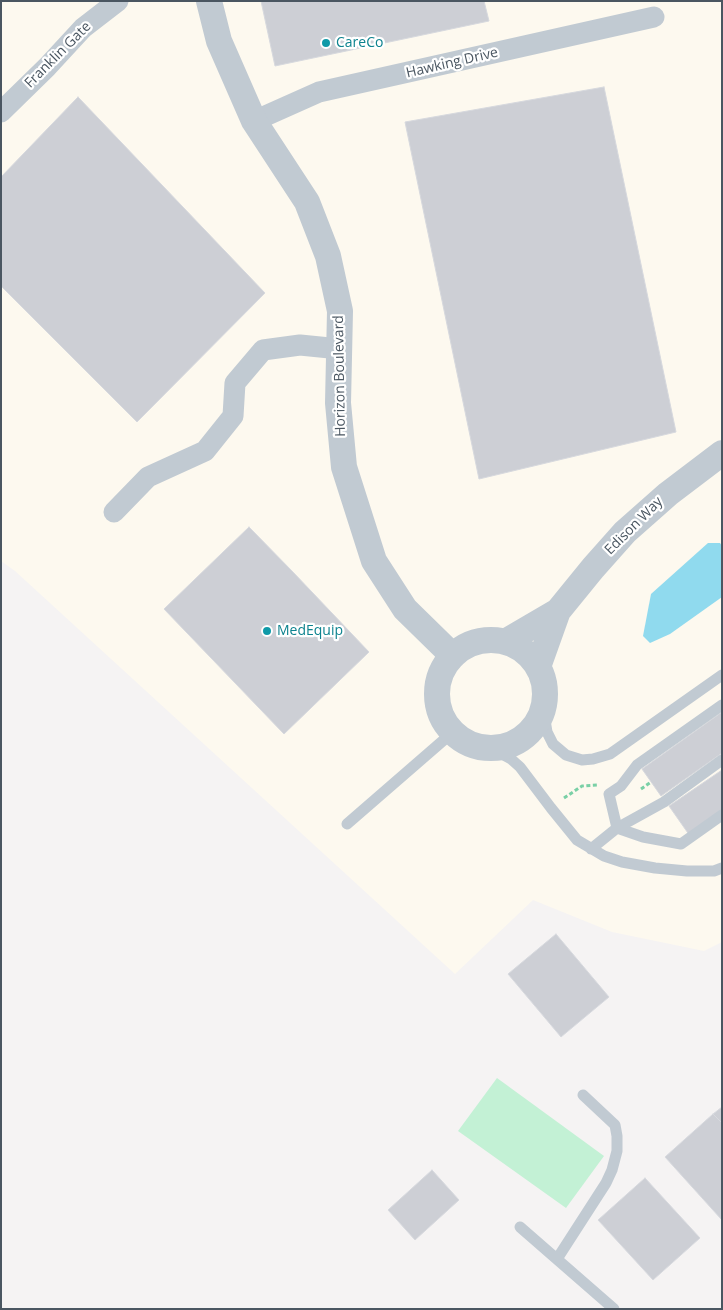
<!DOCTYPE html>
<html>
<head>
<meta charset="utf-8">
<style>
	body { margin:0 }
	#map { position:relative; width:723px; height:1310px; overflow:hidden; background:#f5f3f3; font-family:"Open Sans",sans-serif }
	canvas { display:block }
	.frame { position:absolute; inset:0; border:2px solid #4a5661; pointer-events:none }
</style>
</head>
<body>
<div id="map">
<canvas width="723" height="1310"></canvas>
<div class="frame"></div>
</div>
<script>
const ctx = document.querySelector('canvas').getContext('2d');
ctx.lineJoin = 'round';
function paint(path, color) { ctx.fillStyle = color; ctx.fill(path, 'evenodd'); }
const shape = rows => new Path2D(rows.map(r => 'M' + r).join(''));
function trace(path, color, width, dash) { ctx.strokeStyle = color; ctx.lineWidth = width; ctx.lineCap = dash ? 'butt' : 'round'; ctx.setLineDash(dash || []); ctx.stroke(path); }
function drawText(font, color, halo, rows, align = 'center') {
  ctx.font = font + ' "Open Sans",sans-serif'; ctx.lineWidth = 4.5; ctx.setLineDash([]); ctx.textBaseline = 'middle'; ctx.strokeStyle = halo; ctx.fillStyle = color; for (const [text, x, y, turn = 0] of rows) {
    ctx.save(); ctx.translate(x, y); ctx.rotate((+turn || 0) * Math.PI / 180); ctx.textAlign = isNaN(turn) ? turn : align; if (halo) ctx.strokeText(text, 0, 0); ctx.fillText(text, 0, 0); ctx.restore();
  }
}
const commercial = shape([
	[1,1,722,1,722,942,704,951,612,932,533,900,455,974,15,571,1,561]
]);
const green = shape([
	[497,1078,604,1156,566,1208,458,1131]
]);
const water = shape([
	[708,543,720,543,722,546,722,597,670,634,650,643,643,636,651,594]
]);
const building = shape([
	[261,1,484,1,489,21,275,66,261,1],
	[604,87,676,432,479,479,405,122,604,87],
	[78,97,265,293,137,422,1,286,1,177,78,97],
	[249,527,292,571,369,652,284,734,164,609,249,527],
	[722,712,722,753,661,796,642,769,722,712],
	[722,770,722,814,690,836,669,806,722,770],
	[556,934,609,997,561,1037,508,974,556,934],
	[722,1107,722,1123,713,1114,722,1107],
	[713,1114,722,1123,721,1219,665,1157,713,1114],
	[432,1170,459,1200,415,1240,388,1210,432,1170],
	[645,1178,700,1238,653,1280,598,1220,645,1178]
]);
const path = shape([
	[641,789,651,782],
	[564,798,582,786,597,785]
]);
const service = shape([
	[722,705,637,765,621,786,609,794,617,828,643,837,681,844,722,815],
	[543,708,547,732,553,744,566,755,582,760,593,759,610,754,722,675],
	[491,748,511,759,520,767,551,808,577,840,604,856,622,862,655,868,687,871,714,871,722,868],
	[347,824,453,732],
	[591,849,617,828,664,802,722,760],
	[520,1227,614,1309],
	[557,1259,606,1183,612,1170,617,1151,617,1136,615,1125,583,1095]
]);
const minor = shape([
	[1,112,47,67,83,28,118,1],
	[254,121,319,92,654,17],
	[114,512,148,477,205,451,233,416,235,383,263,350,300,345,340,349]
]);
const tertiary = shape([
	[209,1,219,41,254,121,307,202,328,256,340,311,338,403,344,467,374,561,405,609,453,656],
	'437 694a54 54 0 1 1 108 0a54 54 0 1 1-108 0Z',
	[505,642,558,611],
	[538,667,558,611,593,568,625,532,668,494,722,453]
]);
const markers = [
	[326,43,5,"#0f9aa8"],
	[267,631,5,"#0f9aa8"]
];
const cultureNames = [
	["CareCo",336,43],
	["MedEquip",277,631]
];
const streetNames = [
	["Franklin Gate",58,55,-45],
	["Hawking Drive",452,63,-13],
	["Horizon Boulevard",340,376,-91],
	["Edison Way",634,526,-45]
];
paint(commercial, '#fdf9ef');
paint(green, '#c3f1d5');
paint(water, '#90daee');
paint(building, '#cdcfd5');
trace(building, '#d7d9de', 1);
trace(path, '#7ad0a6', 3, [4, 2.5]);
trace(service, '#c1cad2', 11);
trace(minor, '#c1cad2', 21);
trace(tertiary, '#c1cad2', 26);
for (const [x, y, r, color] of markers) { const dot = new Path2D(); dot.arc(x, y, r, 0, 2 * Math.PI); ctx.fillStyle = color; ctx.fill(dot); trace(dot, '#fff', 2); }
drawText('14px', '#0d838f', '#fff', cultureNames, 'left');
drawText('14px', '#4a5661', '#fff', streetNames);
</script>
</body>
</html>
